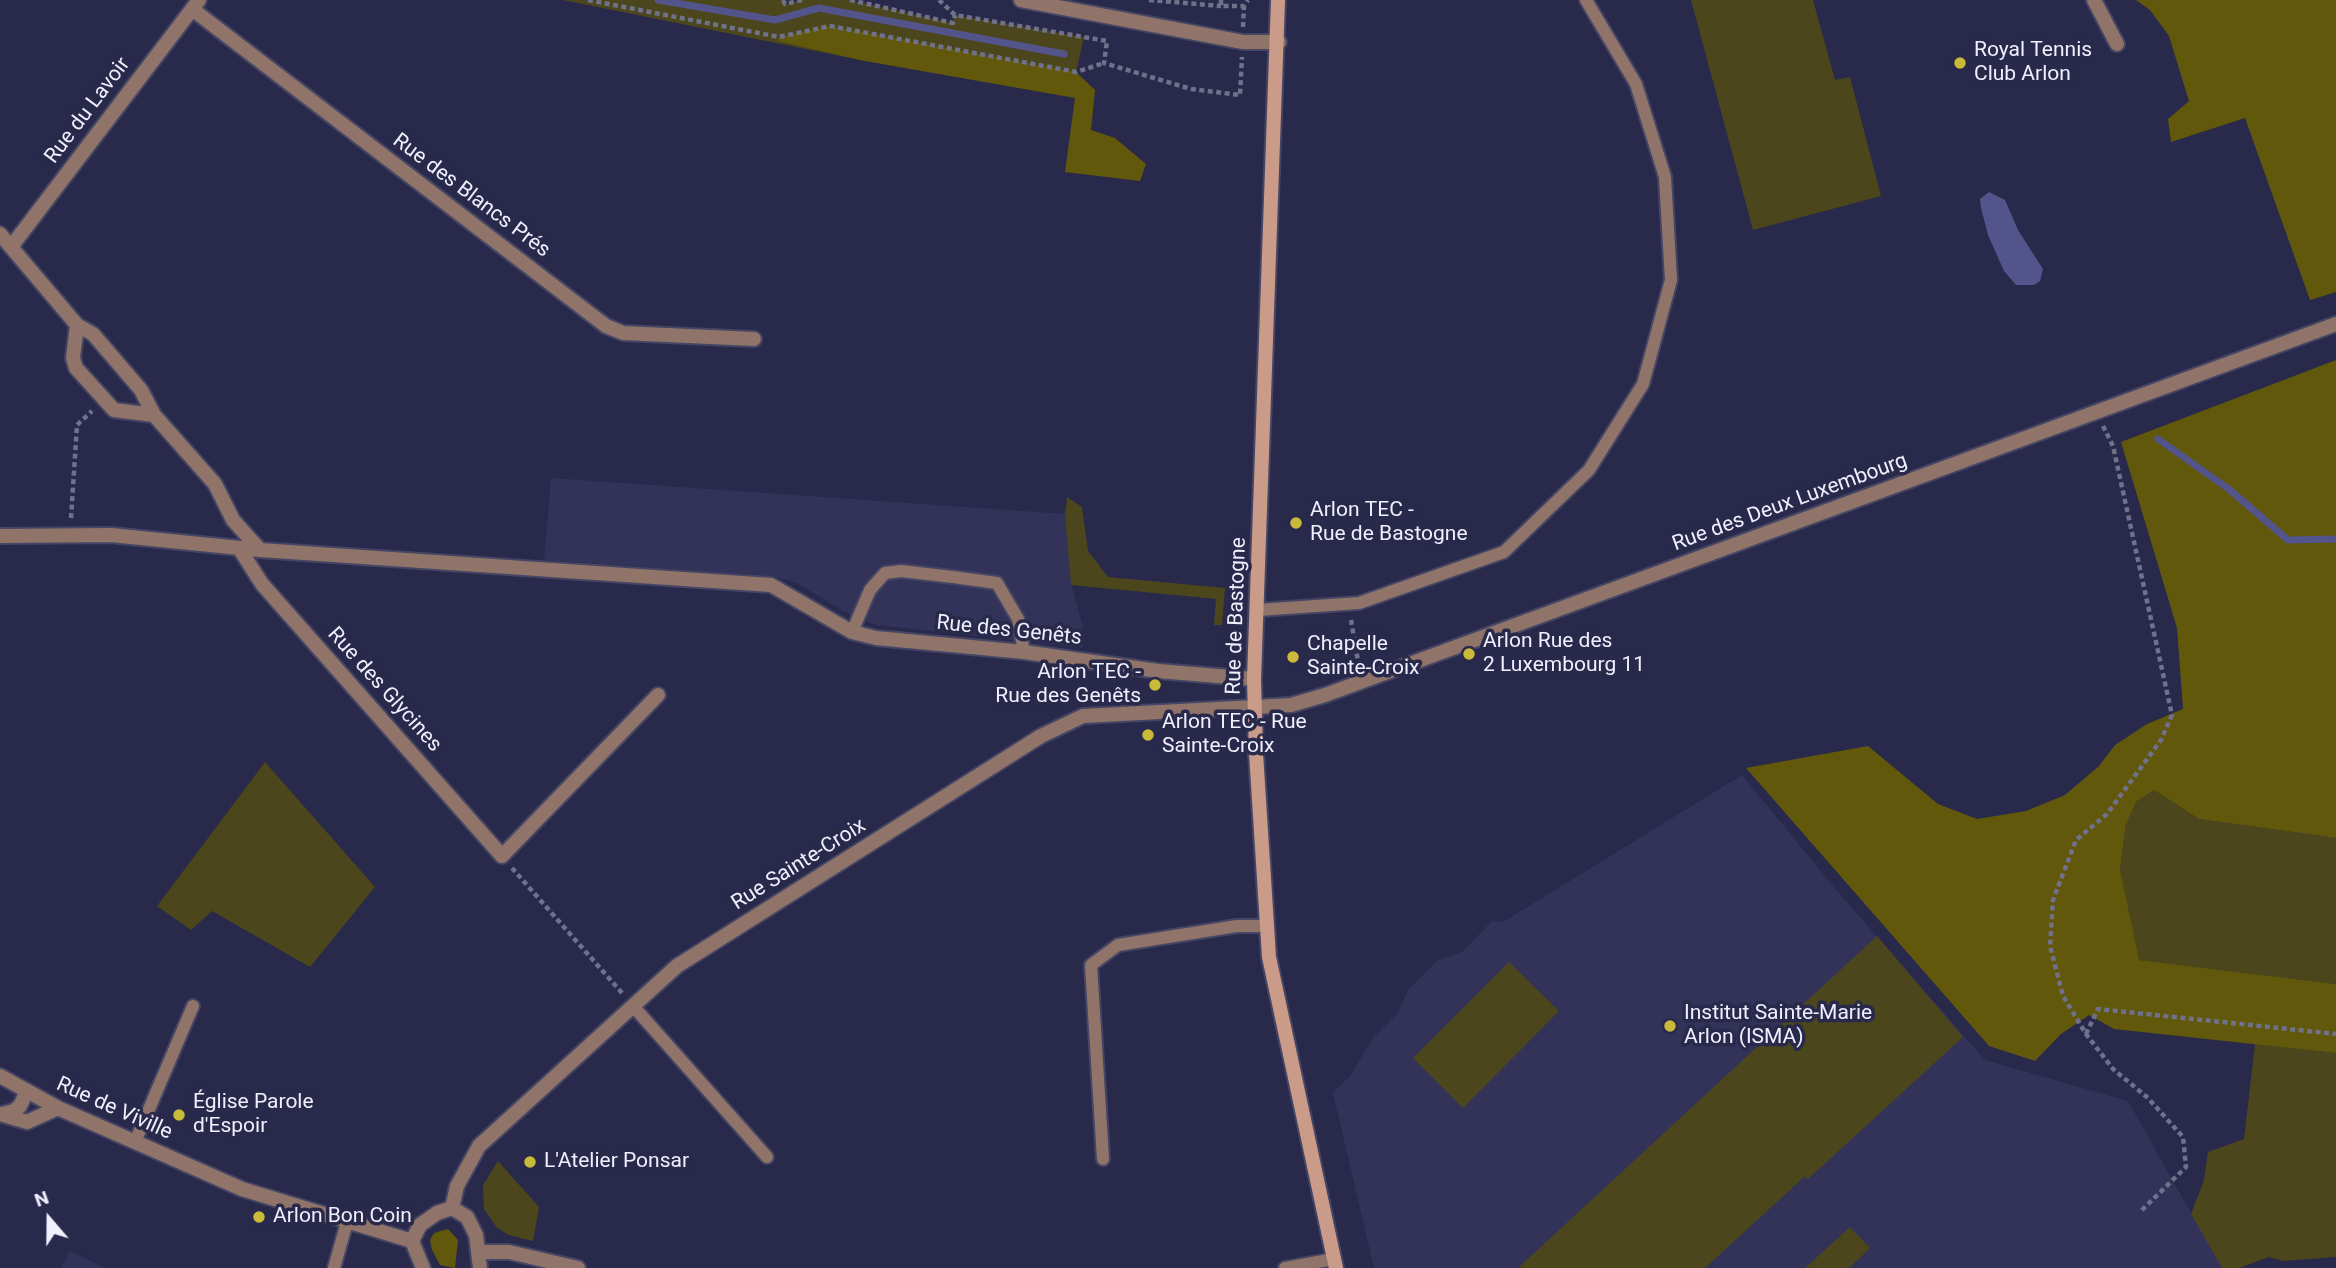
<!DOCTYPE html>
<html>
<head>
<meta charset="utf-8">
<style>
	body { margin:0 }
	#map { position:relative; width:2336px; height:1268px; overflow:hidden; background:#29294b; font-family:Roboto,sans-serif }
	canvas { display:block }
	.north { position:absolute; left:14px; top:1184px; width:70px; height:70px; -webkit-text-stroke:5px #29294b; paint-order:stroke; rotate:340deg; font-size:19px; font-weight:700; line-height:28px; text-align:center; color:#eff0fd }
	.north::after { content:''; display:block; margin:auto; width:24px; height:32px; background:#eff0fd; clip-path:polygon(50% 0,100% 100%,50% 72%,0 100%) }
</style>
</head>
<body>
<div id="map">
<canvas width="2336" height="1268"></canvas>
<div class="north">N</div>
</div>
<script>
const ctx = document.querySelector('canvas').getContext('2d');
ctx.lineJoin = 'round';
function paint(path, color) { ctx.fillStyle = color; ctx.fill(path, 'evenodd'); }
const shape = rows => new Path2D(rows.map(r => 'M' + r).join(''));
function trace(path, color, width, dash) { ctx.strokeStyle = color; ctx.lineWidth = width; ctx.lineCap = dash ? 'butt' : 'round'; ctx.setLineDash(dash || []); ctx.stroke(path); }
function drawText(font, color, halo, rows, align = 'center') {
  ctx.font = font + ' Roboto,sans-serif'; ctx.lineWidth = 7; ctx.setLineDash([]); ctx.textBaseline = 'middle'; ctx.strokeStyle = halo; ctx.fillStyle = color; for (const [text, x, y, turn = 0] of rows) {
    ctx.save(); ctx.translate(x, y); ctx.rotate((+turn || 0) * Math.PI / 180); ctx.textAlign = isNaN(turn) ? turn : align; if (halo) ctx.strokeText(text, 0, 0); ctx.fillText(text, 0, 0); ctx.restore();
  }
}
const built = shape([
	[551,478,1065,514,1072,587,1082,623,1083,648,876,625,843,611,797,583,773,576,544,560],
	[1742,775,1837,891,1985,1060,2128,1101,2222,1268,1374,1268,1333,1093,1350,1076,1373,1038,1397,1014,1408,990,1438,960,1462,952,1492,921,1503,922],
	[70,1251,105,1268,61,1268]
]);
const green = shape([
	[563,0,783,0,786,4,802,0,850,0,953,23,955,15,1084,37,1076,72,874,35,865,61],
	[1691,0,1813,0,1835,80,1850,77,1881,196,1753,230],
	[1067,497,1082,507,1088,551,1108,577,1225,588,1222,625,1214,625,1216,599,1071,585,1065,514],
	[265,762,375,887,310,967,212,911,191,930,157,906],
	[2154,790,2199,819,2336,838,2336,984,2138,960,2120,869,2126,825,2136,802],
	[1877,936,1963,1037,1808,1179,1804,1177,1705,1268,1518,1268],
	[1509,962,1559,1011,1463,1108,1413,1058],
	[2255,1044,2336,1053,2336,1257,2283,1261,2269,1257,2239,1268,2222,1268,2191,1214,2204,1180,2208,1152,2244,1139],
	[498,1161,539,1207,533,1241,509,1235,497,1228,484,1209,483,1185],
	[1850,1227,1870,1248,1849,1268,1805,1268]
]);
const forest = shape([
	[2136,0,2336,0,2336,292,2310,300,2245,118,2171,142,2168,119,2189,101,2169,36,2150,10],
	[830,26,1076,72,1095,90,1091,130,1115,138,1146,164,1140,181,1065,172,1075,98,865,61,778,41,779,37],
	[2336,360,2336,838,2199,819,2154,790,2136,802,2126,825,2120,869,2139,960,2336,984,2336,1053,2114,1029,2089,1015,2061,1034,2035,1061,1989,1046,1746,768,1868,746,1938,804,1977,819,2026,811,2065,795,2099,766,2115,745,2147,724,2183,709,2177,628,2121,442],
	[448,1229,458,1240,455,1268,440,1265,432,1250,430,1240,434,1233]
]);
const water = shape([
	[1989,192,2005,200,2018,230,2043,269,2040,281,2034,285,2016,285,2004,271,1988,235,1981,208,1980,199]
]);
const stream = shape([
	[658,0,775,20,819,8,1064,54],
	[2158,439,2230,490,2288,540,2336,539]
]);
const path = shape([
	[588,0,779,37,830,26,1076,72,1104,63],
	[783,0,785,4,802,0],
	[850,0,953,23,955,15],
	[939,0,955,15,1107,41,1104,63,1191,89,1240,95,1242,57],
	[1149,0,1221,6],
	[1221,0,1221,6,1244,6,1248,0],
	[1243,27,1244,6],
	[2103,426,2113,446,2172,715,2161,740,2107,814,2076,840,2053,900,2050,946,2063,996,2086,1034,2113,1069,2148,1098,2183,1137,2186,1167,2141,1211],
	[71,518,77,425,92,411],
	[1351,620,1359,667],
	[512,868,622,993],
	[2086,1034,2098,1009,2336,1034]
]);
const service = shape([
	[1258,610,1359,603,1504,552,1589,470,1643,384,1671,280,1665,177,1636,84,1586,0],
	[852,632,870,590,885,573,901,571,953,577,997,583,1018,619,1024,652],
	[633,1006,767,1157],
	[135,1142,193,1006],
	[1103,1159,1091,965,1118,945,1237,926,1266,926],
	[334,1268,347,1222],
	[1285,1268,1334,1259]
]);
const minor = shape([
	[1021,0,1243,42,1279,42],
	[2094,0,2117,44],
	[192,9,606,326,623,333,754,339],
	[0,234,77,325,93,334,141,390,154,415,215,484,233,520,260,550],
	[11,247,199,0],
	[77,325,73,358,76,368,114,410,154,415],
	[0,536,111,535,260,550,771,585,852,632,876,638,1024,652,1158,671,1254,679],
	[239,548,262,584,502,856,658,695],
	[0,1076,58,1108,242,1189,412,1241],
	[0,1114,27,1122,58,1108],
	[2,1114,14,1111,20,1106,27,1091],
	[452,1208,457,1186,479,1146,677,966,1041,736,1083,716,1255,707],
	[479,1252,509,1252,578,1268],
	[423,1268,412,1241,420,1225,437,1213,452,1208,467,1217,476,1235,480,1268]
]);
const tertiary = shape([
	[1255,707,1291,705,1325,695,2336,324]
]);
const secondary = shape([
	[1278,0,1254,679,1256,753,1269,957,1336,1268]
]);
const markers = [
	[1960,63,7,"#caba3a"],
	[1296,523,7,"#caba3a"],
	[1469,654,7,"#caba3a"],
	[1293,657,7,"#caba3a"],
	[1155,685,7,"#caba3a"],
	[1148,735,7,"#caba3a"],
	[1670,1026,7,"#caba3a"],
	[179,1115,7,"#caba3a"],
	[530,1162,7,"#caba3a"],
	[259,1217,7,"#caba3a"]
];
const poiNames = [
	["Royal Tennis",1974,51],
	["Club Arlon",1974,75],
	["Arlon TEC -",1310,511],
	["Rue de Bastogne",1310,535],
	["Arlon Rue des",1483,642],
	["2 Luxembourg 11",1483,666],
	["Chapelle",1307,645],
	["Sainte-Croix",1307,669],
	["Arlon TEC -",1141,673,"right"],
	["Rue des Genêts",1141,697,"right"],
	["Arlon TEC - Rue",1162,723],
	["Sainte-Croix",1162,747],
	["Institut Sainte-Marie",1684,1014],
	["Arlon (ISMA)",1684,1038],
	["Église Parole",193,1103],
	["d'Espoir",193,1127],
	["L'Atelier Ponsar",544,1162],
	["Arlon Bon Coin",273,1217]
];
const streetNames = [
	["Rue du Lavoir",88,111,-53],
	["Rue des Blancs Prés",471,196,37],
	["Rue des Deux Luxembourg",1790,503,-20],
	["Rue de Bastogne",1237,616,-88],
	["Rue des Genêts",1009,631,6],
	["Rue des Glycines",384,690,48],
	["Rue Sainte-Croix",799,865,-32],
	["Rue de Viville",114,1109,24]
];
paint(built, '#33335a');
paint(green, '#4b461c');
paint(forest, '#61580b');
paint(water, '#54548d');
trace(stream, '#54548d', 7);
trace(service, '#454564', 16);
trace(minor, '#454564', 18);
trace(tertiary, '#454564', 18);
trace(secondary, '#454564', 18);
trace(path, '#70718b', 4.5, [5, 3.5]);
trace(service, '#917469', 12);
trace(minor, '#917469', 14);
trace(tertiary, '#917469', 14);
trace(secondary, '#ca9b89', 14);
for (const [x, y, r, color] of markers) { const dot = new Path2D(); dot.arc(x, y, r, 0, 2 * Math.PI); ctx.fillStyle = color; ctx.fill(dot); trace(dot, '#29294b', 2.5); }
drawText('21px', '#eff0fd', '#29294b', poiNames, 'left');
drawText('21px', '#eff0fd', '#29294b', streetNames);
</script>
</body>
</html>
